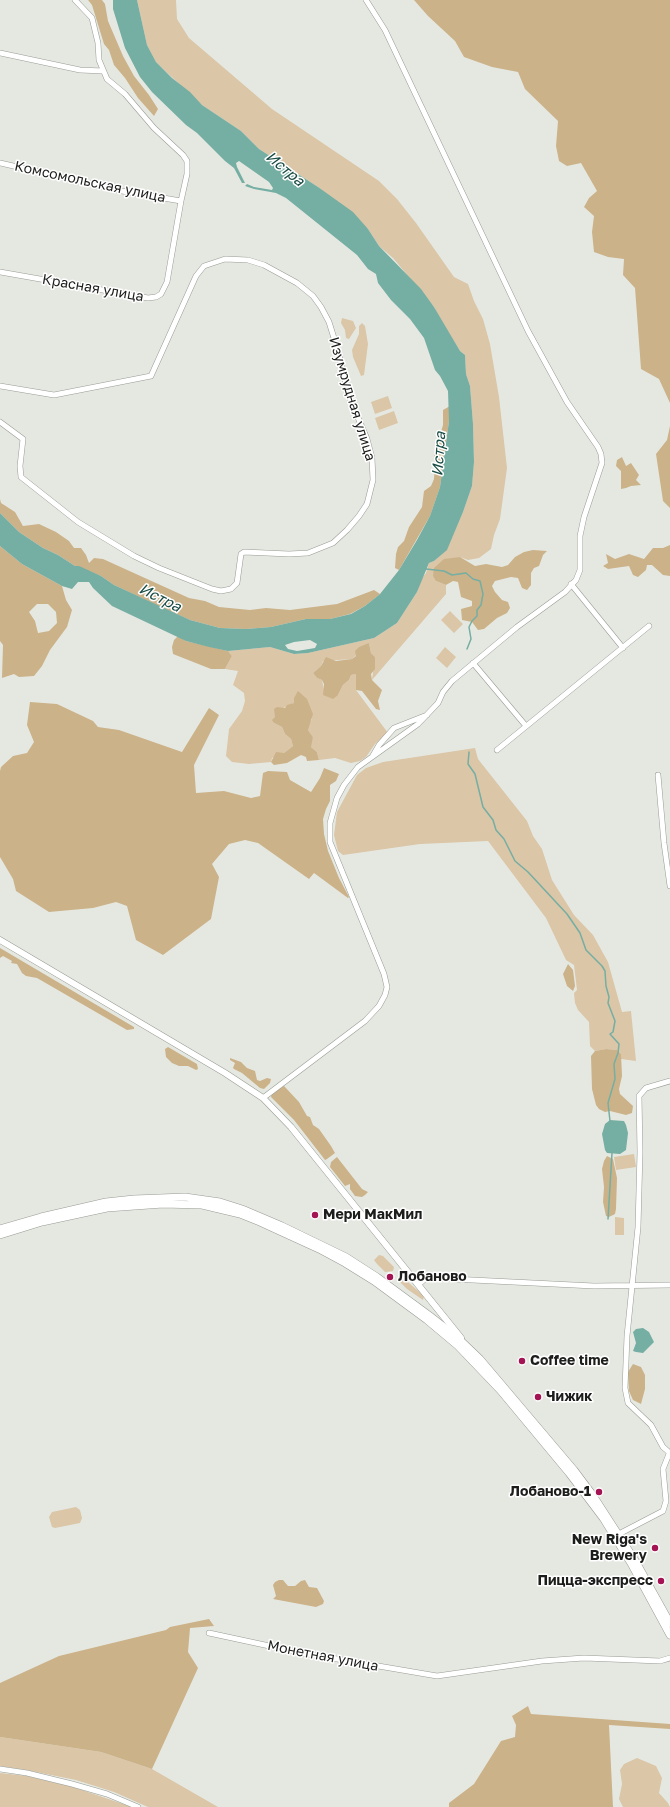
<!DOCTYPE html>
<html>
<head>
<meta charset="utf-8">
<style>
	body { margin:0 }
	canvas { display:block; background:#e5e8e1 }
</style>
</head>
<body>
<canvas width="670" height="1807"></canvas>
<script>
const ctx = document.querySelector('canvas').getContext('2d');
ctx.lineJoin = 'round';
function paint(path, color) { ctx.fillStyle = color; ctx.fill(path, 'evenodd'); }
const shape = rows => new Path2D(rows.map(r => 'M' + r).join(''));
function trace(path, color, width, dash) { ctx.strokeStyle = color; ctx.lineWidth = width; ctx.lineCap = dash ? 'butt' : 'round'; ctx.setLineDash(dash || []); ctx.stroke(path); }
function drawText(font, color, halo, rows, align = 'center') {
  ctx.font = font + ' "Golos Text",sans-serif'; ctx.lineWidth = 3; ctx.setLineDash([]); ctx.textBaseline = 'middle'; ctx.strokeStyle = halo; ctx.fillStyle = color; for (const [text, x, y, turn = 0] of rows) {
    ctx.save(); ctx.translate(x, y); ctx.rotate((+turn || 0) * Math.PI / 180); ctx.textAlign = isNaN(turn) ? turn : align; if (halo) ctx.strokeText(text, 0, 0); ctx.fillText(text, 0, 0); ctx.restore();
  }
}
const green = shape([
	[137,0,176,0,177,19,189,38,272,109,379,181,397,199,416,223,454,277,468,284,474,301,483,319,490,344,499,397,507,468,500,519,494,535,491,549,479,558,468,560,460,557,436,581,446,585,446,594,372,680,375,657,371,653,369,643,352,659,323,661,321,666,313,673,317,678,322,680,324,690,338,695,343,685,349,680,351,675,356,674,356,690,388,733,375,744,366,757,360,761,351,763,335,758,319,760,317,752,311,747,310,744,313,737,308,730,308,726,312,719,294,698,294,703,281,709,275,717,274,723,282,727,285,734,291,739,293,746,284,753,272,758,271,762,249,764,232,762,226,756,229,729,242,711,245,701,244,693,233,685,238,671,225,669,232,656,228,651,270,647,294,654,308,653,374,638,397,623,417,592,422,578,426,573,429,563,434,561,447,549,463,512,472,486,474,462,473,424,470,386,466,374,465,355,460,351,442,323,434,307,393,258,379,246,368,229,318,187,259,149,241,131,202,105,162,68,156,62,147,45],
	[342,318,353,321,356,328,349,339,346,338,345,330,341,323],
	[362,323,365,326,368,344,364,375,361,376,353,357,352,350,359,334,359,326],
	[388,396,392,408,375,414,371,402],
	[394,411,398,423,379,430,375,418],
	[450,611,463,624,454,633,441,620],
	[445,647,456,657,447,668,436,658],
	[475,748,478,759,527,821,533,836,542,849,552,880,574,915,593,935,608,962,622,1012,631,1011,636,1061,621,1059,621,1054,617,1050,606,1049,595,1051,590,1046,589,1022,578,1010,575,1003,574,993,577,990,574,965,566,960,546,918,488,841,420,844,343,855,338,851,334,835,337,812,357,775,366,768,383,762],
	[634,1154,636,1167,616,1170,614,1157],
	[615,1217,624,1218,624,1235,615,1235],
	[379,1255,383,1256,394,1267,393,1271,385,1272,377,1264,374,1260],
	[400,1273,409,1283,424,1296,423,1300,407,1289,398,1280],
	[76,1507,80,1510,82,1518,80,1523,55,1528,52,1527,49,1517,52,1512],
	[0,1737,101,1752,152,1769,218,1807,148,1807,114,1792,76,1780,26,1770,0,1766],
	[637,1758,656,1766,662,1778,659,1793,668,1803,670,1807,623,1807,619,1799,622,1784,620,1770,624,1764],
	[0,1773,27,1776,73,1787,132,1807,0,1807]
]);
const forest = shape([
	[88,0,102,0,105,4,108,21,123,56,134,76,149,95,158,109,154,116,138,98,125,78,114,65,109,50,104,44,92,5],
	[414,0,670,0,670,403,659,379,641,369,635,288,623,275,624,259,608,257,594,252,592,232,594,216,584,207,589,198,597,191,581,163,567,166,559,161,556,146,558,121,525,89,518,72,492,67,464,57,455,41,428,16],
	[450,406,449,421,440,487,430,516,399,570,395,568,396,554,398,547,404,541,409,527,422,507,424,491,431,486,434,479,435,464,434,456,443,425,443,410],
	[670,426,670,508,663,501,656,454,667,440],
	[622,457,626,466,631,463,639,475,636,480,641,485,631,486,626,488,621,489,621,471,616,466,617,460],
	[0,499,1,503,15,512,23,526,39,524,56,532,69,541,74,548,81,548,86,555,89,563,94,558,103,559,189,598,205,601,219,607,250,610,266,608,290,610,337,604,374,590,380,594,365,606,350,614,330,619,306,619,271,627,246,629,220,628,190,620,165,609,114,585,101,576,75,566,58,555,43,548,19,532,0,513],
	[670,545,670,576,663,575,652,565,647,565,646,570,638,577,633,575,629,566,608,569,603,566,608,563,606,554,615,559,629,554,644,559,653,548,663,548],
	[0,546,22,564,62,586,66,600,72,610,67,627,50,650,42,666,34,676,19,677,14,674,2,678,3,645,0,641],
	[37,604,48,604,56,612,57,623,49,631,38,633,35,621,29,612],
	[533,550,547,551,543,555,539,566,534,568,531,573,531,585,527,590,522,588,518,578,511,577,495,581,492,586,495,592,502,600,508,602,510,608,507,613,497,618,484,629,478,630,472,622,462,620,461,609,472,606,472,601,461,597,458,582,453,581,446,585,436,581,433,576,434,568,444,559,460,557,475,566,486,564,502,567,508,565,515,557,524,552],
	[178,636,186,641,228,651,232,656,225,669,211,669,173,654,172,647,174,640],
	[369,643,371,653,375,657,375,669,371,674,372,680,382,690,378,701,380,710,376,709,362,691,356,690,356,674,351,675,349,680,343,685,338,695,333,699,323,695,324,684,322,680,317,678,313,673,321,666,326,657,336,661,352,659,356,656,355,651,359,647],
	[298,691,307,699,313,714,308,730,313,737,311,747,317,752,319,760,307,761,306,757,301,755,287,763,274,765,271,762,276,752,284,753,293,746,291,739,285,734,282,727,274,723,272,720,275,717,274,709,277,707,285,708,287,705,294,703,294,698],
	[30,702,57,704,93,721,98,727,119,730,182,752,209,708,219,715,194,765,196,793,224,791,251,798,260,796,263,773,268,771,287,772,290,780,311,792,320,778,324,768,339,774,336,781,330,785,330,801,326,809,323,819,324,834,328,851,339,878,349,897,348,898,314,873,309,879,258,843,245,840,229,844,212,864,219,877,211,919,163,955,136,940,127,906,116,902,93,908,49,912,16,891,13,879,0,857,0,771,1,767,13,756,27,753,34,742,27,725],
	[0,948,134,1027,134,1029,127,1030,37,978,26,976,22,973,17,964,11,963,12,961,3,956,0,958],
	[568,964,573,970,575,986,573,991,567,986,563,974],
	[168,1047,197,1064,198,1069,196,1070,188,1066,179,1066,172,1063,166,1057,165,1049],
	[606,1049,617,1050,621,1054,622,1076,619,1089,620,1094,633,1106,632,1113,626,1115,610,1111,605,1112,599,1109,596,1105,592,1089,591,1056,595,1051],
	[230,1058,241,1062,247,1068,255,1071,257,1080,260,1081,267,1078,271,1079,270,1083,264,1089,260,1088,242,1073,234,1069,233,1068,235,1063,230,1060],
	[284,1086,299,1102,307,1116,310,1117,313,1125,319,1129,331,1146,335,1153,327,1159,325,1160,322,1156,294,1120,271,1097,272,1093],
	[607,1156,613,1159,617,1178,616,1209,615,1214,609,1217,606,1216,603,1202,604,1187,602,1169,604,1161],
	[337,1157,362,1189,368,1192,365,1195,362,1197,355,1196,350,1189,350,1184,345,1186,330,1167,331,1162],
	[633,1364,641,1367,645,1375,645,1389,641,1404,633,1400,629,1391,628,1372],
	[279,1580,283,1580,288,1586,295,1586,301,1581,305,1580,309,1587,317,1588,324,1601,323,1604,316,1607,273,1599,276,1596,273,1585,275,1582],
	[209,1619,214,1626,190,1628,188,1652,198,1668,152,1769,101,1752,0,1737,0,1683,59,1656,166,1630,170,1627],
	[528,1706,531,1714,670,1724,670,1729,609,1725,613,1807,449,1807,449,1803,474,1784,501,1741,515,1737,516,1725,512,1716]
]);
const water = shape([
	[113,0,137,0,147,45,156,62,172,78,190,92,202,105,241,131,259,149,318,187,353,212,368,229,379,246,421,289,434,307,460,351,465,355,466,374,470,386,473,424,474,462,472,486,463,512,447,550,434,561,429,563,417,592,397,623,374,638,308,653,294,654,270,647,228,651,209,647,186,641,112,606,93,588,89,582,78,582,72,589,62,586,22,564,0,546,0,513,19,532,43,548,58,555,75,566,79,566,101,576,114,585,190,620,220,628,246,629,271,627,306,619,330,619,351,614,365,606,380,594,399,570,417,540,430,516,440,487,449,421,448,391,440,376,435,370,424,338,410,319,391,300,378,283,376,274,368,269,357,255,286,198,276,193,254,189,245,186,247,184,254,187,272,190,273,188,269,182,239,161,236,163,237,167,245,183,242,183,234,168,225,161,197,133,186,125,152,92,140,77,125,48,113,9],
	[310,640,317,644,315,648,297,651,288,649,285,645,294,642],
	[610,1120,624,1121,626,1125,628,1133,626,1150,620,1154,607,1153,605,1150,602,1134,605,1124],
	[643,1328,649,1332,654,1342,643,1353,636,1352,633,1351,636,1343,633,1332,636,1329]
]);
const stream = shape([
	[426,569,444,571,452,575,466,573,473,579,480,581,483,594,481,605,477,610,477,616,472,621,469,627,471,639,467,649],
	[469,752,468,764,475,774,483,807,493,820,496,830,504,839,515,861,528,872,567,914,580,933,586,950,602,966,605,971,606,986,609,997,608,1003,615,1021,613,1032,610,1034,619,1044,618,1053,614,1064,615,1079,608,1103,610,1121],
	[608,1219,612,1153]
]);
const minor = shape([
	[0,53,80,70,103,71],
	[0,163,122,191,181,201],
	[0,272,148,298,156,297,161,294,167,282,181,201,187,174,187,161,183,155,154,128,125,94,107,79,99,60,98,43,92,18,75,0],
	[0,386,54,395,151,376,196,276,204,266,225,259,248,260,264,265,297,283,313,296,321,307,329,322,338,351,349,396,367,439,372,458,373,480,367,504,359,516,347,530,333,543,308,553,289,554,244,552,241,554,237,583,231,589,221,591,212,589,159,568,134,556,78,522,21,477,20,466,23,439,0,422],
	[571,584,623,648],
	[473,663,526,726],
	[497,750,649,626],
	[372,757,379,745,394,728,427,715],
	[658,775,664,843,670,886],
	[670,1081,646,1088,639,1096,640,1152,638,1227,627,1336,625,1388,628,1403,651,1425,663,1447,670,1453],
	[263,1098,365,1021,379,1006,385,995,387,987,384,974,330,842,330,823,337,798,344,785,358,767,418,724,438,703,443,692,452,681,517,627,565,592,576,580,580,570,580,536,584,517,602,463,601,454,598,447,567,402,528,331,385,30,366,0],
	[419,1284,425,1279,432,1278,594,1286,670,1285],
	[615,1536,663,1511,666,1501,663,1469,669,1454],
	[209,1633,302,1653,437,1676,542,1661,584,1658,660,1661,670,1658],
	[0,1769,27,1773,72,1784,107,1794,138,1807]
]);
const tertiary = shape([
	[0,940,225,1073,263,1098,291,1127,461,1338]
]);
const secondary = shape([
	[0,1229,41,1217,106,1202,134,1199,185,1197,220,1202,242,1209,282,1226,346,1257,377,1277,430,1316,458,1338,480,1359,574,1470,592,1494,636,1562,670,1623],
	[0,1235,42,1222,107,1208,163,1204,202,1205,240,1214,260,1222,319,1249,345,1263,374,1281,427,1320,458,1346,500,1390,569,1473,603,1518,632,1565,670,1635]
]);
const markers = [
	[315,1215,4,"#a41354"],
	[390,1277,4,"#a41354"],
	[522,1361,4,"#a41354"],
	[538,1397,4,"#a41354"],
	[599,1492,4,"#a41354"],
	[655,1548,4,"#a41354"],
	[661,1581,4,"#a41354"]
];
const streetNames = [
	["Комсомольская улица",90,182,12],
	["Красная улица",93,288,10],
	["Изумрудная улица",352,399,73],
	["Монетная улица",323,1656,11]
];
const poiNames = [
	["Мери МакМил",323,1215],
	["Лобаново",398,1277],
	["Coffee time",530,1361],
	["Чижик",546,1397],
	["Лобаново-1",591,1492,"right"],
	["New Riga's",647,1540,"right"],
	["Brewery",647,1556,"right"],
	["Пицца-экспресс",653,1581,"right"]
];
const waterNames = [
	["Истра",285,169,40],
	["Истра",439,454,-86],
	["Истра",160,598,27]
];
paint(green, '#dbc6a7');
paint(forest, '#ccb289');
paint(water, '#75aea3');
trace(stream, '#75aea3', 1.5);
trace(minor, '#989c95', 6);
trace(tertiary, '#989c95', 7);
trace(secondary, '#989c95', 8);
trace(minor, '#fff', 5);
trace(tertiary, '#fff', 6);
trace(secondary, '#fff', 7);
for (const [x, y, r, color] of markers) { const dot = new Path2D(); dot.arc(x, y, r, 0, 2 * Math.PI); ctx.fillStyle = color; ctx.fill(dot); trace(dot, '#fff', 1.5); }
drawText('14px', '#1c1e1b', '#fff', streetNames);
drawText('bold 14px', '#1c1e1b', '#fff', poiNames, 'left');
drawText('italic 15px', '#184b43', '#fff', waterNames);
</script>
</body>
</html>
